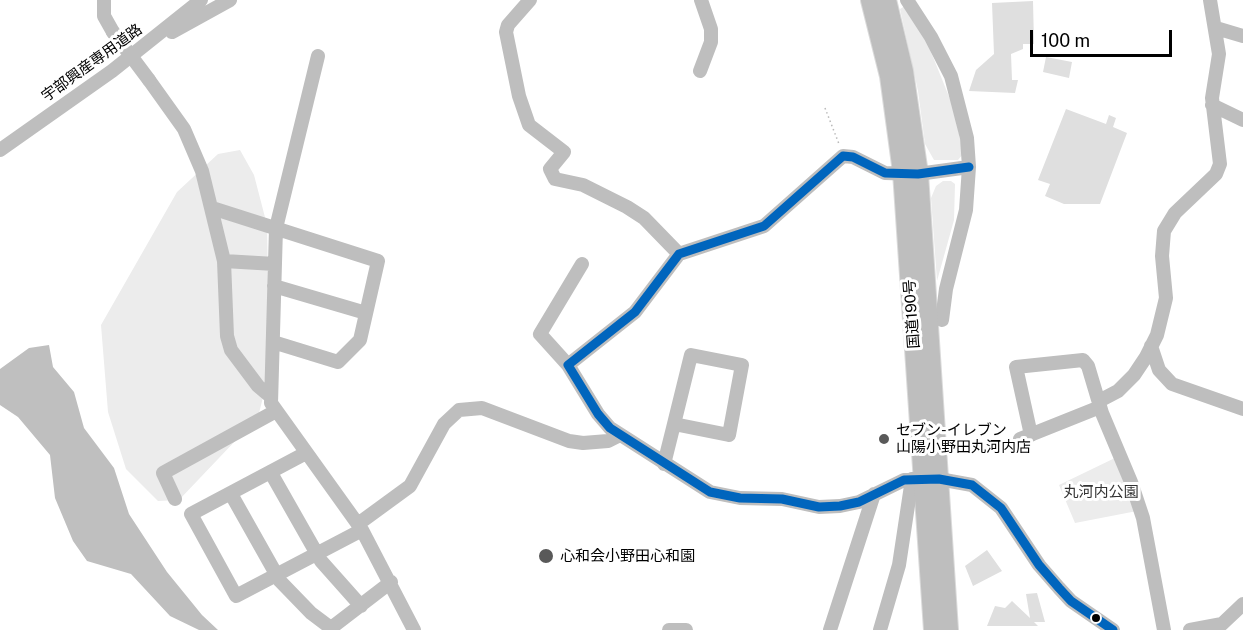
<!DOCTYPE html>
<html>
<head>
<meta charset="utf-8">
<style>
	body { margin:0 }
	#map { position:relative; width:1243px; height:630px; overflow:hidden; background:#fff; font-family:"Public Sans",sans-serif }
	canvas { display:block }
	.scale { position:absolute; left:1030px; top:30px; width:142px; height:27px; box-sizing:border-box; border:3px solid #000; border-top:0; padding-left:8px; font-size:18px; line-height:21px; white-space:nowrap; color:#000; -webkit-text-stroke:4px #fff; paint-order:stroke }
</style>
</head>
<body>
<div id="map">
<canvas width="1243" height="630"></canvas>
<div class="scale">100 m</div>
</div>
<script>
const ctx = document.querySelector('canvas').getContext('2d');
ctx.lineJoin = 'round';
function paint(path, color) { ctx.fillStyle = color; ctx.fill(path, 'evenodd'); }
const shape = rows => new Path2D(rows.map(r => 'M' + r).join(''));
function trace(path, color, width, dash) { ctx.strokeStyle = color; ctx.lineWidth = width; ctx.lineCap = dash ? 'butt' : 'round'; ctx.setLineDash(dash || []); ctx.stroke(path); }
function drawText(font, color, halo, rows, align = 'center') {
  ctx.font = font + ' "Public Sans","Noto Sans JP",sans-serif'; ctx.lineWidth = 6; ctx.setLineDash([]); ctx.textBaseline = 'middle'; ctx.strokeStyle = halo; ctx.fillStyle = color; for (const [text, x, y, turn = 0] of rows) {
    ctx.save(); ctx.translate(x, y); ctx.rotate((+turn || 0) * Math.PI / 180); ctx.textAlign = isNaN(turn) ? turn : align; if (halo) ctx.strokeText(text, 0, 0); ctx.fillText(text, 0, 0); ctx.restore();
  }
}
const green = shape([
	[905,6,927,42,954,109,963,154,958,160,934,160,925,144,918,91,900,9],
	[240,150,254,175,267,225,268,284,276,346,258,417,179,500,158,501,126,469,108,412,101,325,177,192,218,154],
	[943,181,951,181,955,184,954,220,937,281,931,198,936,186],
	[1117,457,1137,511,1075,523,1059,485]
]);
const water = shape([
	[49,345,53,367,74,392,84,428,114,468,129,514,167,572,202,615,218,630,199,630,170,616,131,574,87,561,73,541,55,498,50,455,18,417,0,405,0,369,29,348]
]);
const building = shape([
	[1033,1,1034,44,1023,44,1023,49,1011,54,1012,80,1018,80,1015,93,969,91,976,70,994,54,992,3],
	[1046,57,1072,62,1069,78,1043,72],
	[1066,109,1106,124,1109,115,1116,118,1113,127,1127,133,1100,204,1064,204,1045,196,1050,184,1038,180],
	[987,550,1002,571,973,586,965,566],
	[1037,593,1045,622,1034,622,1038,626,987,626,995,606,1005,608,1012,601,1030,618,1026,594]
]);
const path = shape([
	[825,108,839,144]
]);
const minor = shape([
	[104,0,104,16,113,32],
	[530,0,508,25,506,32,519,96,529,125,564,152,550,169,555,179,583,185,627,207,644,218,679,254],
	[907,0,931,37,951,76,967,138,969,167,966,210,946,289,942,320],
	[1216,28,1243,36],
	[172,32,230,0],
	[318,56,276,228,271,403,362,530,414,630],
	[700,71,711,42,711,29,701,0],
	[149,80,184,129,202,171,224,261,227,336,231,350,258,386,271,397],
	[1212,105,1243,120],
	[0,150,112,71,201,0],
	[969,167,918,174,885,173,853,157,843,156,764,226,679,254,635,312,568,365,598,414,610,428,710,492,740,498,782,499,819,507,840,506,859,502,904,480,939,479,972,485,1001,508,1039,565,1059,588,1071,601,1113,630],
	[212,208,378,261,360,340,338,362,273,342],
	[224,261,275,264],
	[274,286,366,313],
	[1151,346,1159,370,1172,384,1243,409],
	[568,365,540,334,582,264],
	[1099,401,1118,391,1134,375,1146,357,1157,335,1166,298,1162,256,1164,231,1175,213,1216,174,1220,164,1212,98,1219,54,1210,0],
	[1031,435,1016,367,1083,360,1088,366,1102,413,1131,482,1143,518,1164,630],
	[1020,439,1100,407],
	[306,453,191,514,236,596,362,530],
	[664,464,674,424,691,355,742,365,729,435,674,424],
	[271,473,321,561,361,606],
	[231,494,280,581,311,613,331,628,391,582],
	[175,499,163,473,276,411],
	[358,524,410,486,444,424,459,410,482,408,569,441,583,443,608,441,620,435],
	[669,630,686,630],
	[830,630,874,494],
	[880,630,899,565,912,479],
	[1190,630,1222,624,1243,604]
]);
const highway = shape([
	[871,0,890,76,903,172,934,630],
	[886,0,903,71,918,174,948,630]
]);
const minorBridge = shape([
	[113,32,149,80]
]);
const bus1 = shape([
	[969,167,918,174,885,173,853,157,843,156,764,226,679,254,635,312,568,365,598,414,610,428,710,492,740,498,782,499,819,507,840,506,859,502,904,480,939,479,972,485,1001,508,1039,565,1059,588,1071,601,1113,630]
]);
const markers = [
	[884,439,6,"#595959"],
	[546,556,8,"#595959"],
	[1096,618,5,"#000"]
];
const streetNames = [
	["宇部興産専用道路",92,63,-36],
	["国道190号",912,314,-94]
];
const poiNames = [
	["セブン-イレブン",896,430],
	["山陽小野田丸河内店",896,447],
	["心和会小野田心和園",560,556]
];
const parkNames = [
	["丸河内公園",1101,492]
];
paint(green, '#ececec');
paint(water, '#bfbfbf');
paint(building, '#dfdfdf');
trace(highway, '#dbdbdb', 22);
trace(path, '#b9b9b9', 1.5, [1.5, 3]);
trace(minor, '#bebebe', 14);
trace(highway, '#bebebe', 20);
trace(minorBridge, '#bebebe', 14);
trace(bus1, '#0065bd', 9);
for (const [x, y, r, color] of markers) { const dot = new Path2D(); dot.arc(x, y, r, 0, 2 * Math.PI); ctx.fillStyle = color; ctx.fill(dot); trace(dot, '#fff', 2); }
drawText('15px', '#000', '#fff', streetNames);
drawText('15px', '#000', '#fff', poiNames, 'left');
drawText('15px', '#333', '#fff', parkNames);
</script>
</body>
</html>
